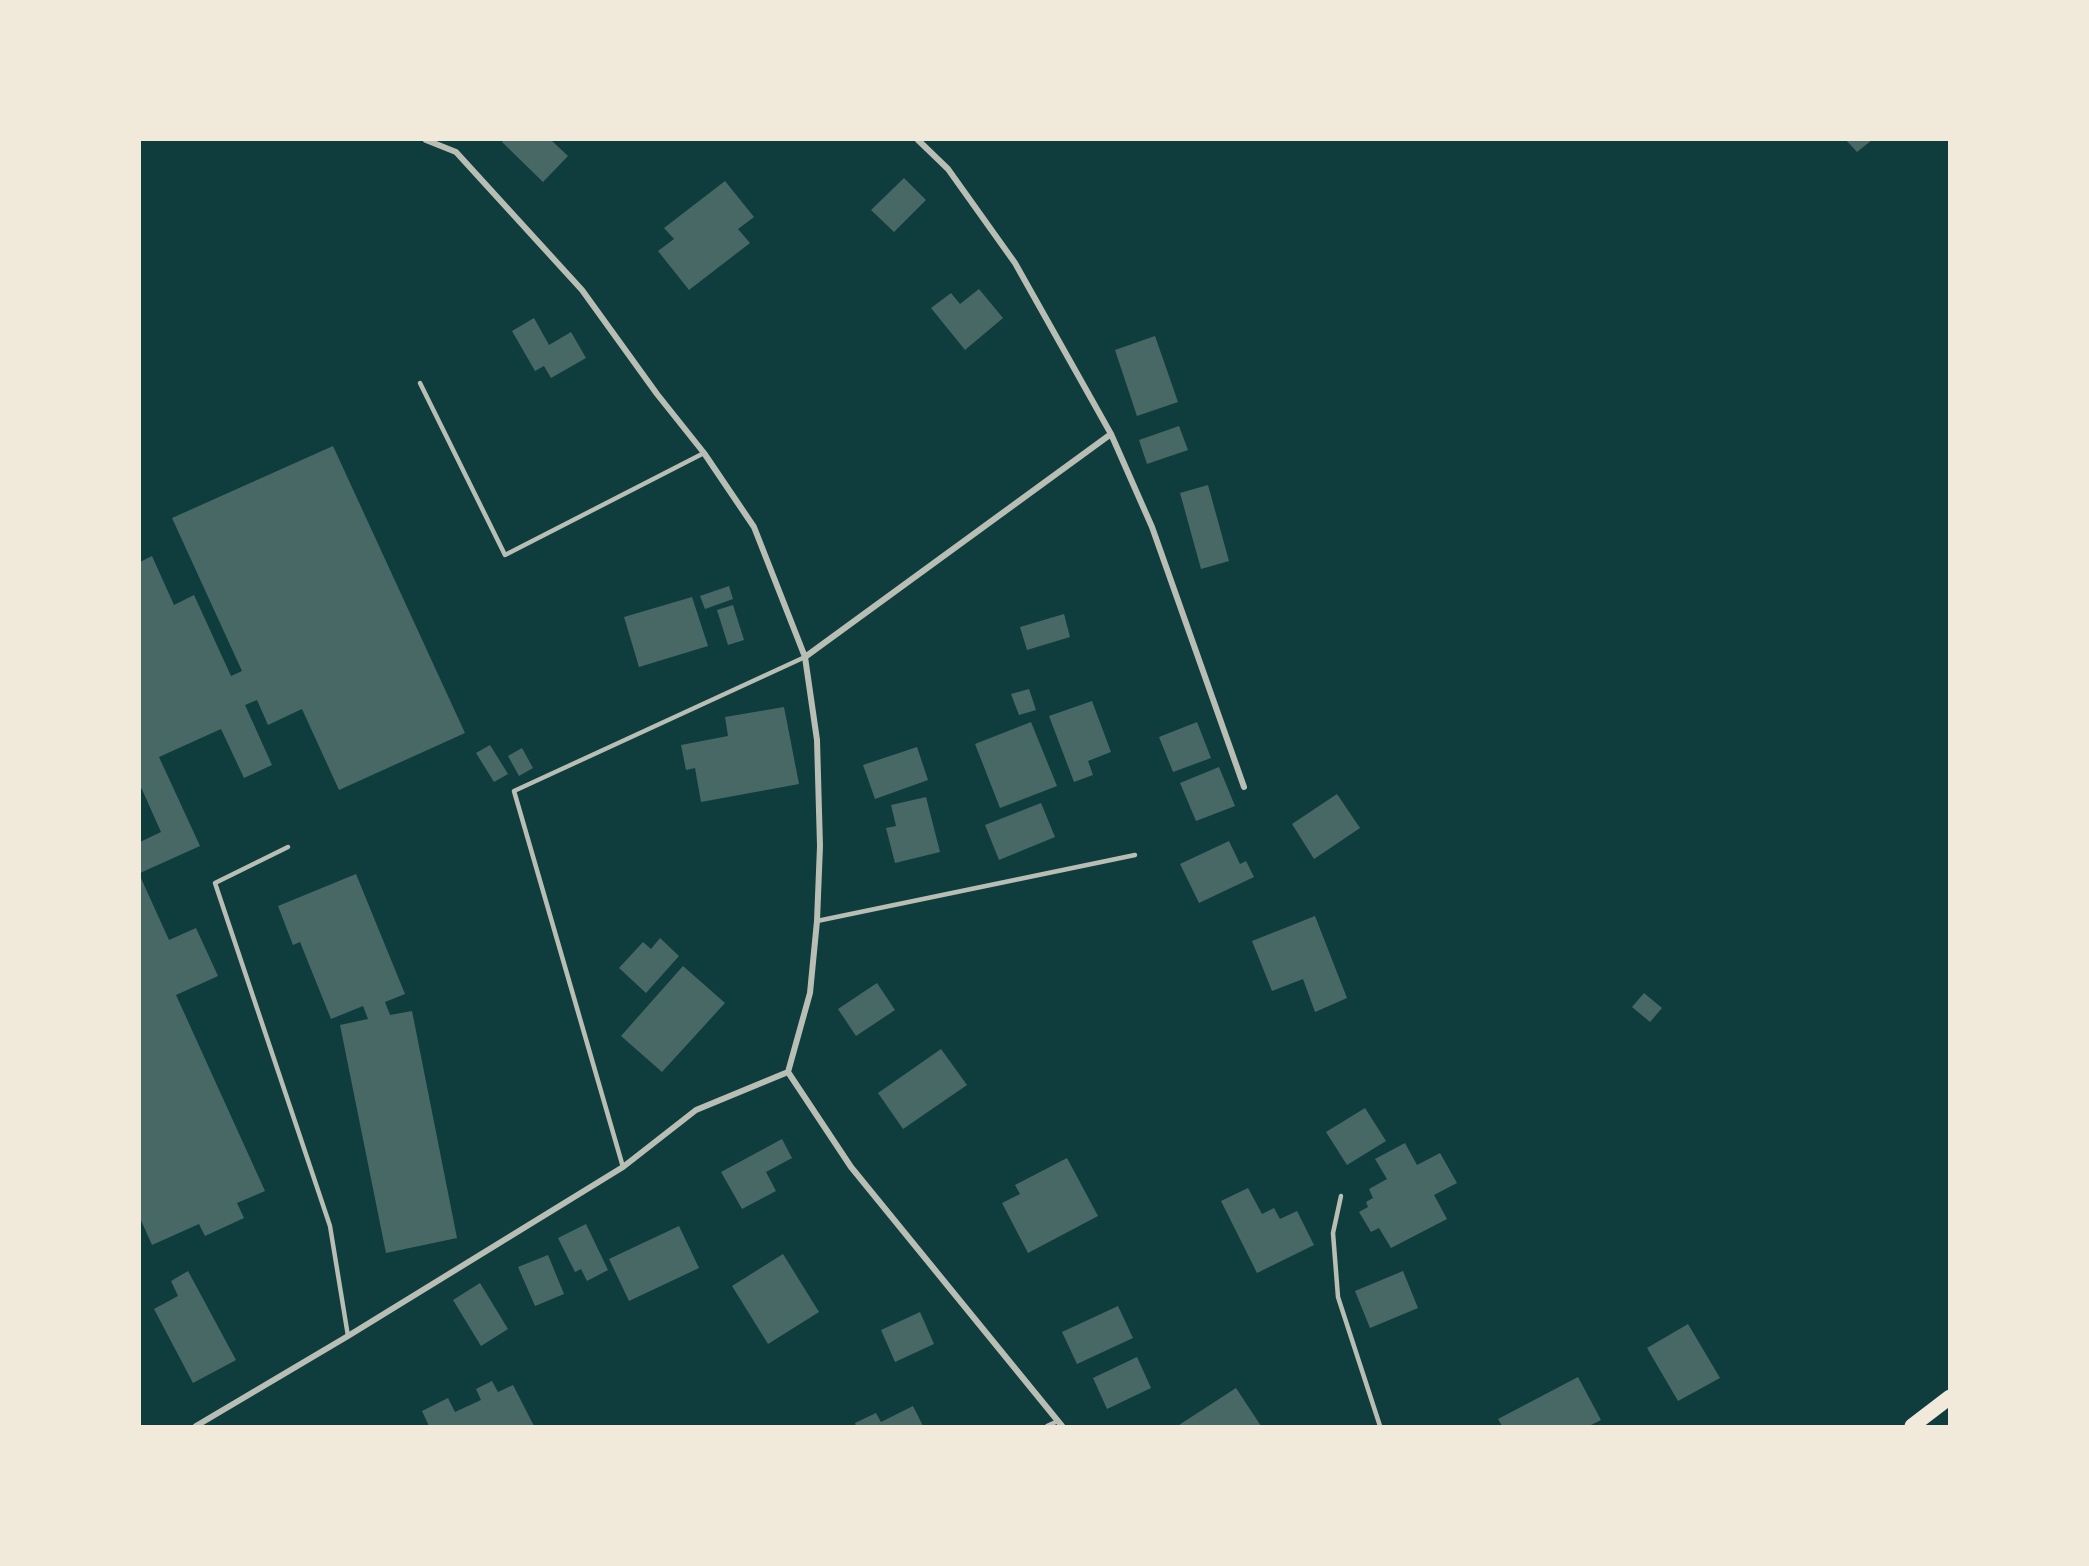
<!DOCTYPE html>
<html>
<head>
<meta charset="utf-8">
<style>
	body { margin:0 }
	#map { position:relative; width:2089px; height:1566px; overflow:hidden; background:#0f3d3e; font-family:Ubuntu,sans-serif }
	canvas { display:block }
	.frame { position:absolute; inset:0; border:141px solid #f1e9da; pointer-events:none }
</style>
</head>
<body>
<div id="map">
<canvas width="2089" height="1566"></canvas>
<div class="frame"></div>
</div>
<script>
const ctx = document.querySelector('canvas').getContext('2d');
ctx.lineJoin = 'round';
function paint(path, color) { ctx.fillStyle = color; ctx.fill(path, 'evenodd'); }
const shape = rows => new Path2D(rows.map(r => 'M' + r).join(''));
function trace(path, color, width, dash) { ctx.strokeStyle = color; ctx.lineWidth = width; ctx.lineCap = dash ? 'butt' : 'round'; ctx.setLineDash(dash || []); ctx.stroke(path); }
const building = shape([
	[504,140,551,140,568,156,543,182,502,142],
	[1846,140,1872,140,1857,152],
	[904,178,926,200,894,232,871,210],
	[725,181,754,217,738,229,750,243,689,290,658,251,674,239,664,228],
	[979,289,1003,318,965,350,931,308,951,293,960,304],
	[534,318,549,345,571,332,586,358,551,378,544,366,535,371,512,331],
	[1155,336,1178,402,1137,416,1115,350],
	[1179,426,1188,450,1147,464,1139,440],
	[333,446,465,733,339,790,302,709,268,725,257,700,245,705,272,765,244,778,221,729,159,757,200,846,140,873,140,842,161,832,140,785,140,562,152,556,174,605,194,595,231,676,242,671,172,518],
	[1208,485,1229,561,1201,569,1180,493],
	[729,586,733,599,705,609,700,596],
	[692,597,708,646,639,667,624,617],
	[733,605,744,640,728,645,717,610],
	[1064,614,1070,637,1027,650,1020,627],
	[1029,689,1036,710,1019,715,1011,694],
	[1092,701,1111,752,1088,761,1093,775,1074,782,1049,716],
	[784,707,799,784,701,802,695,768,686,770,681,745,728,736,725,717],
	[1031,722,1057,786,1000,808,975,744],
	[1197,722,1211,758,1173,772,1159,737],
	[490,745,508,774,494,782,476,753],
	[917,747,928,780,875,799,863,765],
	[522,748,533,768,519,776,508,756],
	[1219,767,1235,806,1196,821,1180,783],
	[1337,794,1360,828,1314,859,1292,824],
	[926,797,940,852,895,863,886,828,896,826,891,805],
	[1041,803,1055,837,999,860,985,825],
	[1229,841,1240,864,1246,861,1254,877,1199,903,1180,864],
	[356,874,405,994,385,1002,390,1015,412,1011,457,1238,386,1253,340,1025,368,1019,363,1006,331,1019,300,942,293,945,278,906],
	[140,876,169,940,196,928,218,976,176,995,265,1191,237,1203,244,1218,205,1236,199,1224,152,1245,140,1218],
	[1315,916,1347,998,1315,1012,1303,979,1272,991,1252,941],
	[660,938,679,956,646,993,619,968,643,942,651,949],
	[683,966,725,1003,662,1072,621,1036],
	[877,983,895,1010,856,1036,838,1009],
	[1644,993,1662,1008,1650,1022,1632,1007],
	[941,1049,967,1085,903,1129,878,1093],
	[1365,1108,1386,1141,1347,1165,1326,1132],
	[782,1139,792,1158,766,1172,776,1191,742,1209,721,1172],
	[1405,1143,1417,1165,1440,1153,1457,1183,1434,1195,1447,1219,1391,1248,1379,1228,1371,1232,1359,1212,1368,1207,1366,1202,1373,1198,1369,1189,1387,1179,1375,1159],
	[1067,1158,1098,1216,1028,1253,1002,1203,1020,1194,1015,1185],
	[1248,1188,1262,1214,1274,1208,1280,1219,1297,1211,1314,1245,1257,1273,1221,1201],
	[586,1224,608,1270,587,1281,581,1269,575,1272,558,1238],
	[679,1226,699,1268,629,1301,609,1259],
	[783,1254,819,1312,768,1344,732,1286],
	[548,1255,564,1294,535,1306,518,1267],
	[188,1271,236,1360,193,1383,154,1309,178,1296,171,1281],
	[1403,1271,1418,1308,1370,1328,1355,1291],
	[480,1283,508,1329,481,1346,453,1300],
	[1118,1306,1133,1338,1077,1364,1062,1332],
	[920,1312,934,1344,895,1362,881,1330],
	[1688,1324,1720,1378,1678,1401,1647,1348],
	[1137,1357,1151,1388,1107,1409,1093,1378],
	[1578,1377,1601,1420,1589,1426,1502,1426,1498,1419],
	[492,1381,498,1392,513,1385,534,1426,429,1426,422,1411,448,1398,455,1412,481,1400,476,1389],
	[1236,1388,1261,1426,1180,1426,1179,1425],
	[913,1406,923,1426,856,1426,855,1423,876,1413,881,1422]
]);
const service = shape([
	[420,383,505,555,704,453],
	[288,847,215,883,330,1226,348,1336],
	[817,921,1135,855],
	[623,1167,514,791,805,657],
	[1341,1196,1333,1233,1338,1297,1380,1426],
	[1047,1426,1058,1421]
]);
const minor = shape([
	[426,140,456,152,582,290,657,394,704,453,754,527,805,657,817,740,820,846,817,921,810,993,788,1072,851,1167,1062,1426],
	[918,140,948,169,1015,263,1111,434,1152,527,1244,787],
	[805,657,1111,434],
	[196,1426,348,1336,623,1167,696,1110,788,1072]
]);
const primary = shape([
	[1912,1426,1950,1397]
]);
paint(building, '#486865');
trace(service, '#b8beb3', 4.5);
trace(minor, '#b8beb3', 6);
trace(primary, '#f1e9da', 15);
</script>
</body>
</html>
